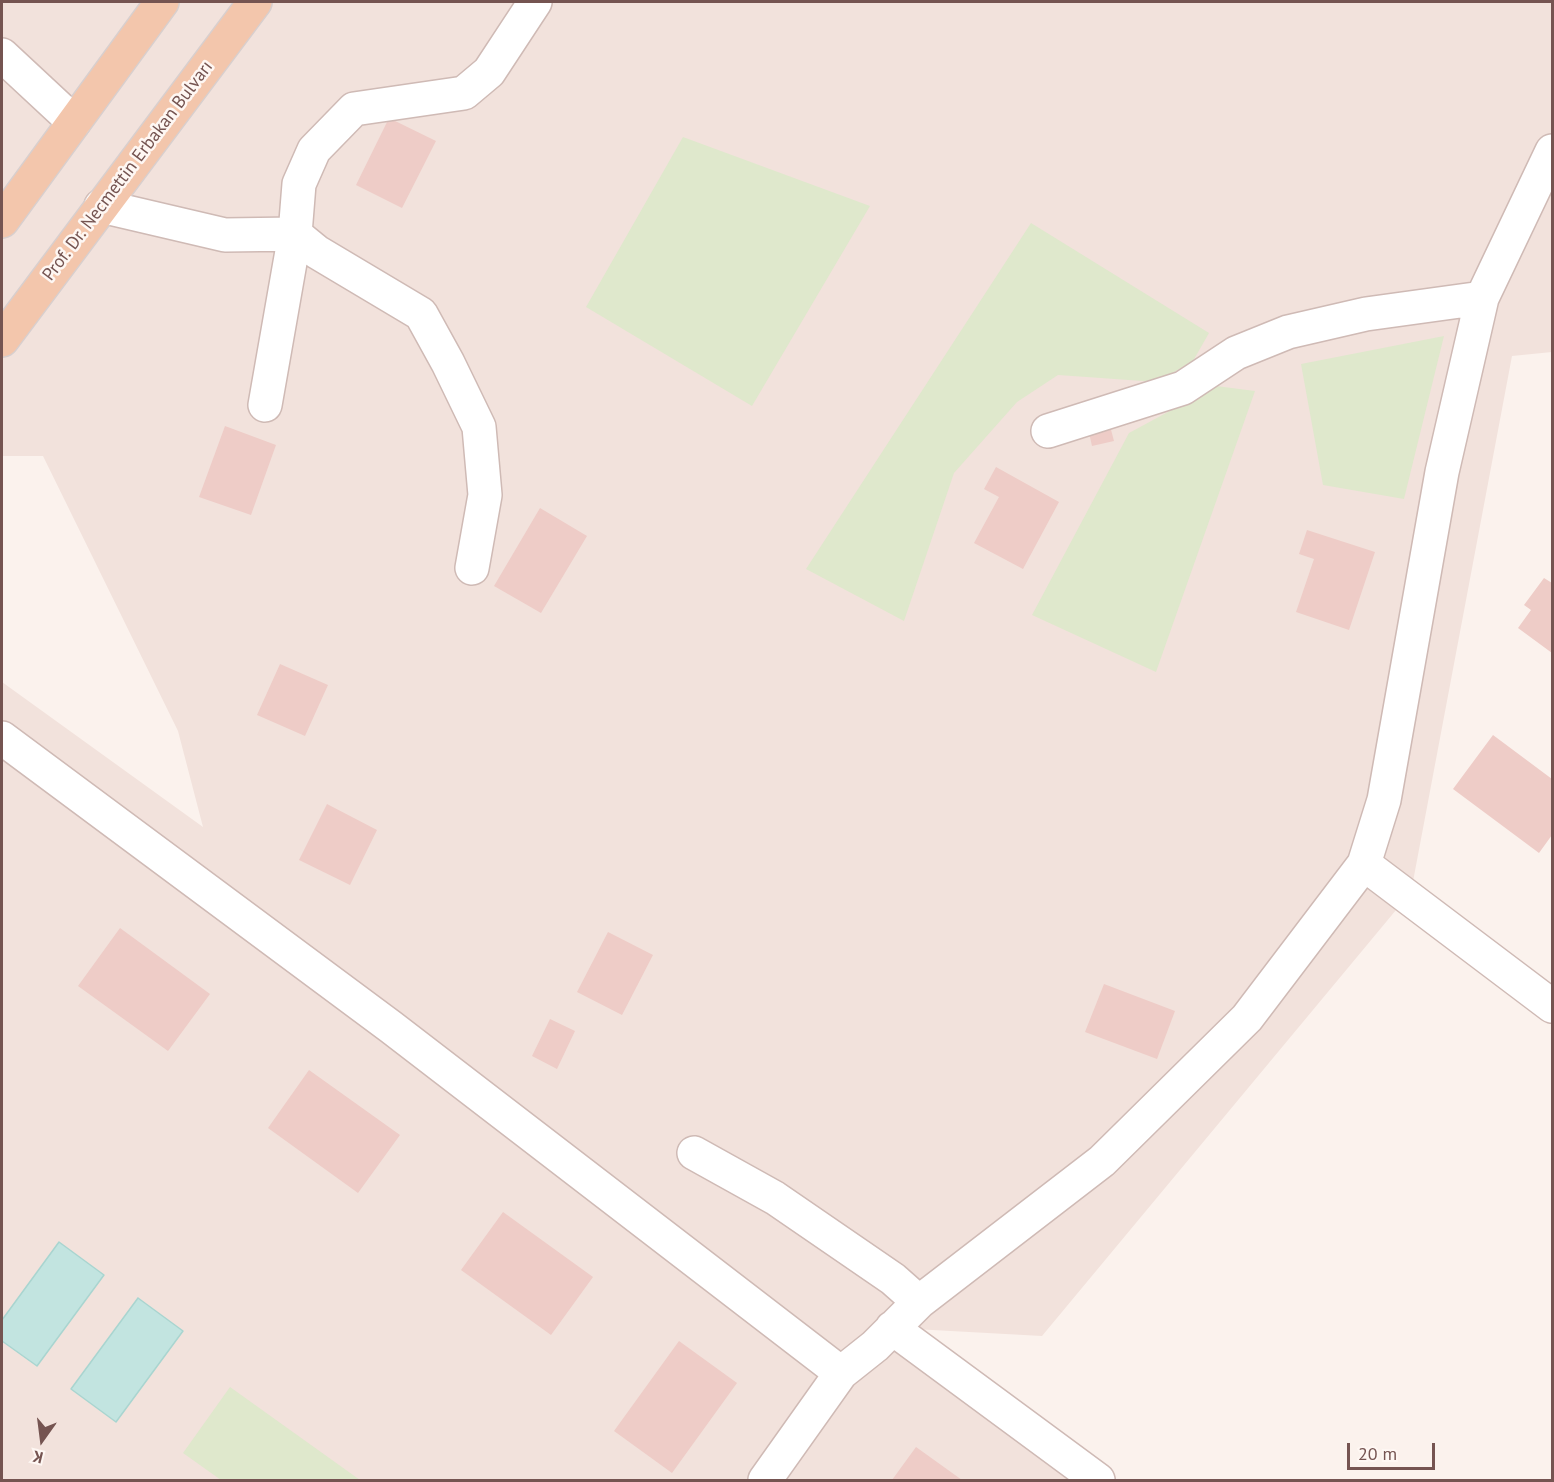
<!DOCTYPE html>
<html>
<head>
<meta charset="utf-8">
<style>
	body { margin:0 }
	#map { position:relative; width:1554px; height:1482px; overflow:hidden; background:#fbf2ed; font-family:"PT Sans",sans-serif }
	canvas { display:block }
	.frame { position:absolute; inset:0; border:3px solid #755451; pointer-events:none }
	.north { position:absolute; left:12px; top:1410px; width:60px; height:60px; -webkit-text-stroke:4px #fef7f3; paint-order:stroke; rotate:194deg; font-size:16px; font-weight:700; line-height:24px; text-align:center; color:#755451 }
	.north::after { content:''; display:block; margin:auto; width:21px; height:27px; background:#755451; clip-path:polygon(50% 0,100% 100%,50% 72%,0 100%) }
	.scale { position:absolute; left:1347px; top:1443px; width:88px; height:27px; box-sizing:border-box; border:3px solid #755451; border-top:0; padding-left:8px; font-size:18px; line-height:21px; white-space:nowrap; color:#755451; -webkit-text-stroke:4px #fef7f3; paint-order:stroke }
</style>
</head>
<body>
<div id="map">
<canvas width="1554" height="1482"></canvas>
<div class="frame"></div>
<div class="north">K</div>
<div class="scale">20 m</div>
</div>
<script>
const ctx = document.querySelector('canvas').getContext('2d');
ctx.lineJoin = 'round';
function paint(path, color) { ctx.fillStyle = color; ctx.fill(path, 'evenodd'); }
const shape = rows => new Path2D(rows.map(r => 'M' + r).join(''));
function trace(path, color, width, dash) { ctx.strokeStyle = color; ctx.lineWidth = width; ctx.lineCap = dash ? 'butt' : 'round'; ctx.setLineDash(dash || []); ctx.stroke(path); }
function drawText(font, color, halo, rows, align = 'center') {
  ctx.font = font + ' "PT Sans",sans-serif'; ctx.lineWidth = 5; ctx.setLineDash([]); ctx.textBaseline = 'middle'; ctx.strokeStyle = halo; ctx.fillStyle = color; for (const [text, x, y, turn = 0] of rows) {
    ctx.save(); ctx.translate(x, y); ctx.rotate((+turn || 0) * Math.PI / 180); ctx.textAlign = isNaN(turn) ? turn : align; if (halo) ctx.strokeText(text, 0, 0); ctx.fillText(text, 0, 0); ctx.restore();
  }
}
const residential = shape([
	[2,2,1552,2,1552,352,1512,356,1411,892,1042,1336,896,1328,1105,1480,2,1480,2,682,203,827,178,731,43,456,2,456]
]);
const green = shape([
	[683,137,870,206,752,406,586,307],
	[1031,223,1209,333,1193,361,1157,382,1058,375,1017,402,954,473,904,621,806,569],
	[1444,336,1404,499,1323,485,1301,364],
	[1216,386,1255,391,1156,672,1032,615,1129,433],
	[230,1387,360,1480,221,1480,183,1453]
]);
const water = shape([
	[59,1242,104,1275,37,1366,2,1341,2,1320,59,1242],
	[138,1298,183,1331,116,1422,71,1389,138,1298]
]);
const building = shape([
	[389,118,436,141,402,208,356,185],
	[1109,422,1114,441,1092,446,1088,428],
	[225,426,276,445,251,515,199,497],
	[996,467,1059,502,1023,569,974,543,999,497,984,489],
	[540,508,587,536,541,613,494,586],
	[1307,530,1375,552,1349,630,1296,612,1314,559,1299,554],
	[1544,578,1552,583,1552,653,1518,628,1531,610,1524,605],
	[280,664,328,685,305,736,257,715],
	[1493,735,1552,779,1552,835,1539,853,1453,789],
	[327,804,377,830,350,885,299,860],
	[120,928,210,994,168,1051,78,986],
	[608,932,653,955,622,1015,577,992],
	[1104,984,1175,1011,1157,1059,1085,1032],
	[550,1019,575,1031,557,1069,532,1056],
	[309,1070,400,1135,358,1193,268,1128],
	[503,1212,593,1277,551,1335,461,1270],
	[679,1341,737,1383,672,1473,614,1431],
	[916,1447,962,1480,892,1480]
]);
const minor = shape([
	[2,55,74,122],
	[101,206,225,235,295,234,265,405],
	[1048,431,1183,388,1236,353,1288,332,1366,314,1482,298],
	[472,568,485,495,479,427,448,363,421,314,317,252,295,234,299,184,314,150,354,109,464,93,489,72,535,2],
	[2,738,391,1027,841,1373],
	[1364,864,1552,1006],
	[694,1153,775,1198,893,1279,919,1302],
	[892,1328,1098,1480],
	[765,1480,841,1373,875,1346,919,1302,1102,1161,1247,1018,1364,864,1384,800,1442,472,1482,298,1552,151]
]);
const major = shape([
	[2,221,162,2],
	[2,340,255,2]
]);
const streetNames = [
	["Prof. Dr. Necmettin Erbakan Bulvarı",128,171,-53]
];
paint(residential, '#f2e2dc');
paint(green, '#dfe8cc');
paint(water, '#c2e4e0');
trace(water, '#a9d5d0', 1.5);
paint(building, '#eeccc7');
trace(minor, '#cfbab5', 36);
trace(major, '#d8cfce', 36);
trace(minor, '#fff', 33);
trace(major, '#f3c6ac', 33);
drawText('18px', '#755451', '#fef7f3', streetNames);
</script>
</body>
</html>
